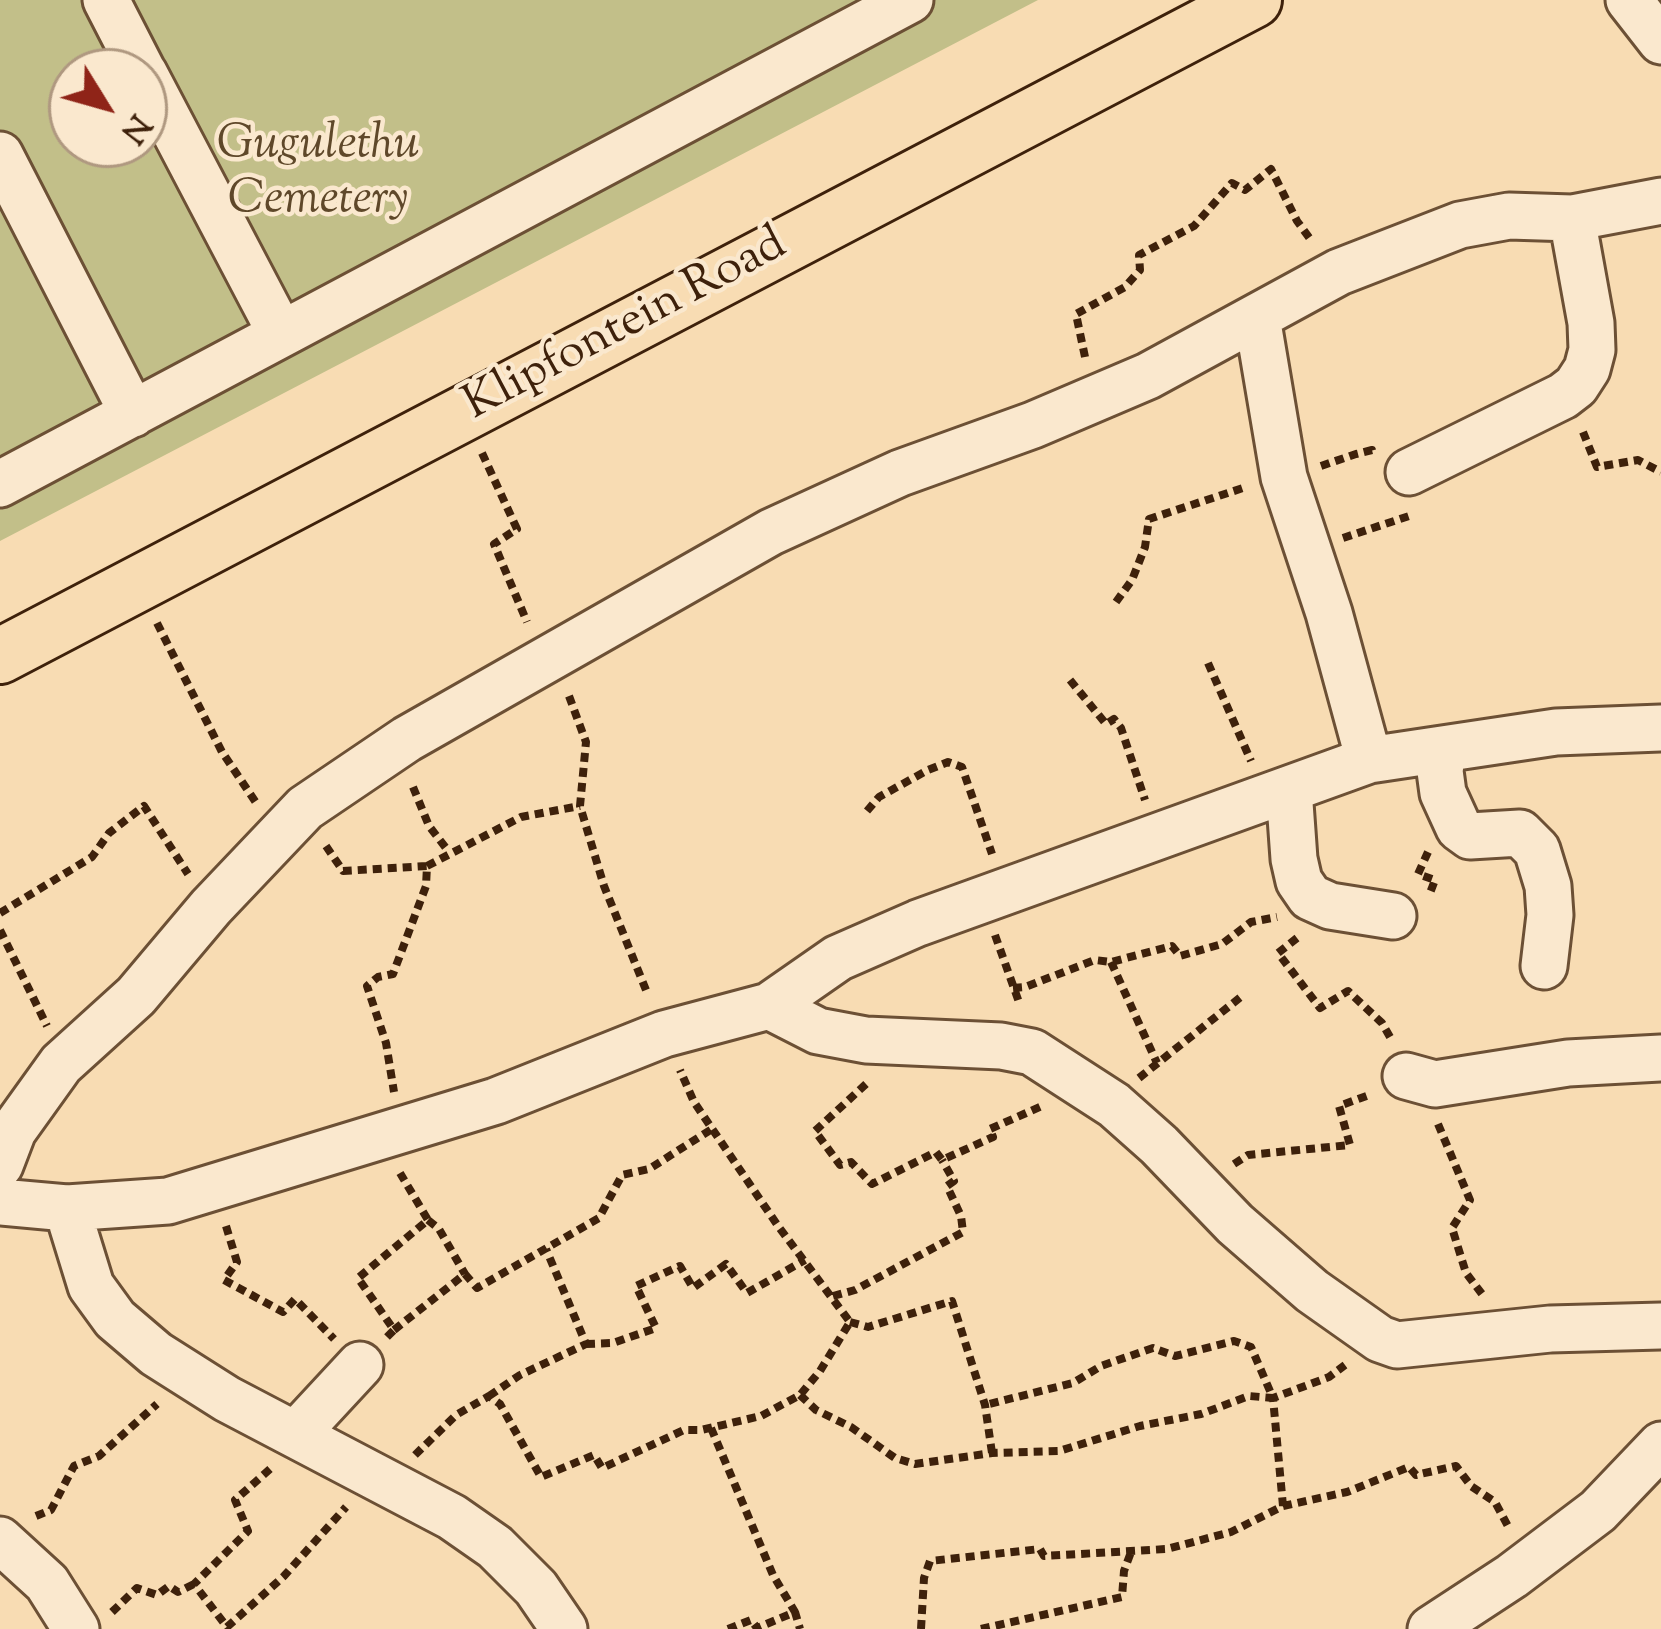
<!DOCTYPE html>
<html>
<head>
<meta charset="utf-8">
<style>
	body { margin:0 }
	#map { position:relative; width:1661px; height:1629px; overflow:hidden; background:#f8dcb3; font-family:"Sorts Mill Goudy",serif }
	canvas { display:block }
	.north { position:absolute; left:48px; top:48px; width:120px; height:120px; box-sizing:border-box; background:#fae8ce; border:3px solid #af9880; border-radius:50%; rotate:127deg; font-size:33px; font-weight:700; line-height:48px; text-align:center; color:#3e210b }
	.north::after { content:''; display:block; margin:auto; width:42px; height:54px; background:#8f2418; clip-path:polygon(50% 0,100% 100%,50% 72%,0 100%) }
</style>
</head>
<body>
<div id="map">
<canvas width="1661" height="1629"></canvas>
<div class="north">N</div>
</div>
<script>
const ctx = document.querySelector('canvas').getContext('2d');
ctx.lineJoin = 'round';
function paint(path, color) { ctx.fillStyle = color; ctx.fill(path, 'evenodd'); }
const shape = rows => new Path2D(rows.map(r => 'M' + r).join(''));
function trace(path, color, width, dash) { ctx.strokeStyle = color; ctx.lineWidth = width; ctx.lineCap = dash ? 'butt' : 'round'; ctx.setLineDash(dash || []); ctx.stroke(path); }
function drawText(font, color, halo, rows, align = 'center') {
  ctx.font = font + ' "Sorts Mill Goudy",serif'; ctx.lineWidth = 9; ctx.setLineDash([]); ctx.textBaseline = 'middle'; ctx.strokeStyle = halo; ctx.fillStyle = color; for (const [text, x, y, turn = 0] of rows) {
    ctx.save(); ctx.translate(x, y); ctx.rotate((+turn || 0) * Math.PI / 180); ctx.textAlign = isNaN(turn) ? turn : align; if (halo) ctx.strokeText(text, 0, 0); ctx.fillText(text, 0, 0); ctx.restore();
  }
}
const green = shape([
	[0,0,1038,0,0,541],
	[72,72,144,72,144,144,72,144]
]);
const path = shape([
	[1085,357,1076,314,1125,287,1140,270,1139,255,1194,226,1232,183,1245,190,1271,169,1297,221,1311,240],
	[1583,432,1597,467,1638,460,1661,472],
	[482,453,517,529,494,544,527,622],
	[1321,466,1356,454,1372,450,1373,454],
	[1343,538,1409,516],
	[1116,602,1132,580,1145,547,1149,519,1243,488],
	[157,623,222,752,257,804],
	[1208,663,1251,761],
	[1070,680,1106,724,1114,719,1121,728,1145,800],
	[569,696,586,742,580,806,604,886,648,995],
	[413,787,429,826,449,852],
	[867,811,879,797,928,770,948,762,962,767,992,854],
	[326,846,343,871,427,866,426,886,393,974,378,977,367,986,386,1043,394,1092],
	[1428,852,1418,874,1435,880,1430,893],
	[427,866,521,817,580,806],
	[0,913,92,857,109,833,144,806,188,874],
	[0,930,47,1026],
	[995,935,1020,1005],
	[1297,938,1278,953,1320,1008,1348,991,1382,1023,1390,1037],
	[1111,962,1157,1063],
	[1013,988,1025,987,1095,960,1111,962,1172,946,1180,956,1222,944,1251,922,1277,917],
	[1139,1078,1242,996],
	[866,1084,815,1131,840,1165,851,1162,872,1184,936,1152,942,1160,993,1137,990,1129,1042,1106],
	[1438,1124,1470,1200,1452,1228,1466,1273,1482,1294],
	[1234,1164,1248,1155,1350,1145,1339,1106,1372,1094],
	[428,1220,439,1229,465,1274],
	[226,1226,237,1262,224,1280,283,1312,295,1299,334,1339],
	[833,1296,855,1290,963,1232,961,1216,947,1186,954,1181,942,1160],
	[850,1322,868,1327,952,1301,985,1405,992,1453],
	[394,1330,465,1274,477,1288,599,1218,622,1175,649,1169,712,1129],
	[387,1337,394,1330,358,1278,428,1220,400,1173],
	[586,1344,613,1343,656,1328,636,1286,680,1266,693,1288,726,1264,747,1293,805,1260],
	[800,1395,816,1410,851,1427,895,1458,915,1464,992,1453,1059,1451,1140,1426,1201,1414,1249,1396,1273,1398,1251,1347,1234,1341,1175,1356,1153,1348,1101,1366,1073,1383,985,1405],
	[489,1396,520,1375,586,1344,546,1249],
	[711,1428,773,1575,795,1612],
	[415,1455,456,1415,489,1396,500,1404,541,1477,594,1455,602,1468,684,1430,701,1430,761,1416,800,1395,820,1371,850,1322,778,1226,694,1102,680,1070],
	[270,1469,235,1500,248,1531,194,1584,227,1627,284,1576,346,1507],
	[1283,1506,1347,1492,1409,1467,1416,1475,1456,1466,1471,1486,1495,1502,1509,1528],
	[36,1516,51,1510,74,1466,99,1456,157,1404],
	[112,1612,137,1588,157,1595,169,1586,178,1592,194,1584],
	[728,1629,751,1620,757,1628,795,1612,800,1629],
	[921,1629,924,1578,930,1561,1040,1549,1044,1556,1167,1549,1231,1532,1283,1506,1273,1398,1329,1377,1345,1365],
	[981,1629,1122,1597,1124,1571,1131,1552]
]);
const minor = shape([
	[106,0,143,72],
	[1629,0,1661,41],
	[144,73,281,334],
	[0,155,133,414],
	[1257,317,1284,477,1329,613,1369,760],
	[1409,472,1563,396,1576,386,1587,369,1592,350,1591,323,1572,218],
	[0,484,910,0],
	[1443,750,1440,771,1443,793,1459,828,1470,836,1520,833,1537,850,1548,886,1550,915,1544,966],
	[1289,789,1294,859,1299,881,1310,897,1330,906,1393,916],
	[769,1006,818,1031,866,1040,1001,1046,1032,1052,1114,1105,1159,1145,1235,1224,1312,1291,1380,1339,1397,1345,1550,1329,1661,1326],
	[1406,1076,1435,1084,1568,1063,1661,1058],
	[0,1165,13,1131,61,1064,136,996,211,907,305,808,407,739,771,532,900,473,1033,425,1148,376,1339,272,1460,225,1509,216,1572,218,1661,201],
	[0,1202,67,1208,168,1201,496,1101,664,1034,769,1006,838,958,918,923,1369,760,1556,732,1661,728],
	[67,1208,91,1286,115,1319,156,1354,227,1399,452,1517,495,1547,536,1588,564,1629],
	[296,1434,360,1365],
	[0,1540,47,1583,76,1629],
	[1431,1629,1512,1576,1598,1511,1661,1445]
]);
const major = shape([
	[0,656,1254,0]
]);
const parkNames = [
	["Gugulethu",318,148],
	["Cemetery",318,203]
];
const streetNames = [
	["Klipfontein Road",627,328,-28]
];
paint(green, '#c2bf89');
trace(minor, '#6c5035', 51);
trace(major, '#3e210b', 60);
trace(path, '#3e210b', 8, [9, 6]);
trace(minor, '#fae8ce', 45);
trace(major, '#f8dcb3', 54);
drawText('italic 48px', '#5f482a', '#fae8ce', parkNames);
drawText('48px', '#3e210b', '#fae8ce', streetNames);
</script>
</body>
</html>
